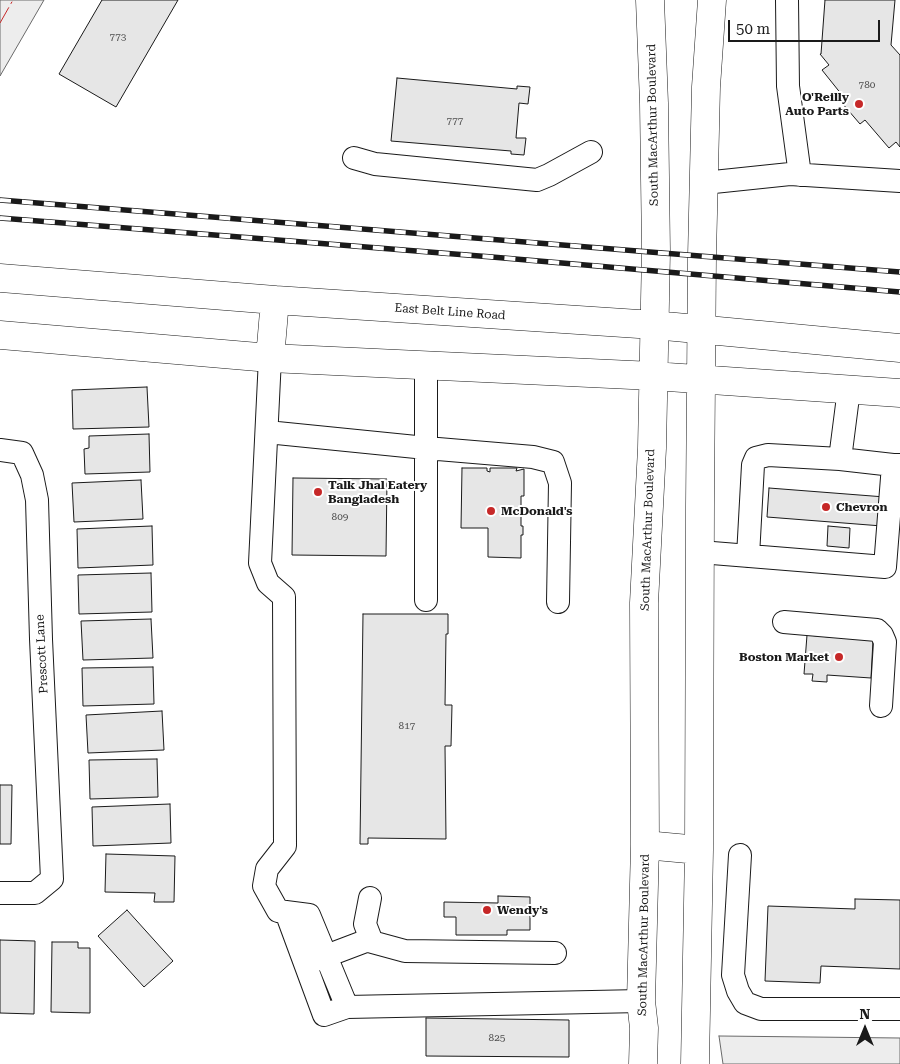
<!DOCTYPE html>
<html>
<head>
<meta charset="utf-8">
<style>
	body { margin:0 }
	#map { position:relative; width:900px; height:1064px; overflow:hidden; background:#fff; font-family:"Roboto Serif",serif }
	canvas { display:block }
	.north { position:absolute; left:840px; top:1004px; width:50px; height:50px; -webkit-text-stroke:4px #fff; paint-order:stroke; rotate:0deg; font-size:14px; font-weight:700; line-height:20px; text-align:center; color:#1a1a1a }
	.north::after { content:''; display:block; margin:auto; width:18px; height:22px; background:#1a1a1a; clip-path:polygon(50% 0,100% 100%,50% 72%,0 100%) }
	.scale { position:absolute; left:728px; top:20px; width:152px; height:22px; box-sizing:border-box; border:2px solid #1a1a1a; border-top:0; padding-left:6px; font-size:15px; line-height:18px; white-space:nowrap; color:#1a1a1a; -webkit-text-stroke:4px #fff; paint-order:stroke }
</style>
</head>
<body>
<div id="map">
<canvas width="900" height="1064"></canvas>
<div class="north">N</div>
<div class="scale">50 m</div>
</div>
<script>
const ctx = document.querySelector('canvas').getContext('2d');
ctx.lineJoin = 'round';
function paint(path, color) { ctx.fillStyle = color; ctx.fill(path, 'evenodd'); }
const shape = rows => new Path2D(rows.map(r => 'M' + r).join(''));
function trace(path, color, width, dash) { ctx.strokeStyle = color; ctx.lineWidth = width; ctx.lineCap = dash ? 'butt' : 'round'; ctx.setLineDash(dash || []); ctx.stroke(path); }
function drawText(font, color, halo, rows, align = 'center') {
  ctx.font = font + ' "Roboto Serif",serif'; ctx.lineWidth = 4; ctx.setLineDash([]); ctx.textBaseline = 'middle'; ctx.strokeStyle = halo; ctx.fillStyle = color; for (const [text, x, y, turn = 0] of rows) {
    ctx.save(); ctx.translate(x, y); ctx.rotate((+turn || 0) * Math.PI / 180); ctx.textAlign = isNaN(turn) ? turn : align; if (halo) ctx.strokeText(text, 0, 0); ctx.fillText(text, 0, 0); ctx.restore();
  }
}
const built = shape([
	[0,0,44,0,0,76,0,0],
	[719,1036,900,1038,900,1064,723,1064,719,1036]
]);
const building = shape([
	[102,0,178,0,116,107,59,74,102,0],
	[825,0,895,0,891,45,900,55,900,147,896,142,889,148,865,120,860,124,842,103,846,100,822,70,829,65,820,54,821,54,825,0],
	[397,78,517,89,517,86,530,87,528,104,519,103,516,138,526,138,524,155,511,154,511,151,391,141,397,78],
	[147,387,149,427,73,429,72,390,147,387],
	[149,434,150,472,85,474,84,449,89,448,89,436,149,434],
	[462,468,487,468,487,471,490,472,490,468,517,468,516,471,524,469,524,496,521,496,521,526,523,526,523,535,521,535,521,558,488,557,488,528,461,528,462,468],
	[293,478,387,479,386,556,292,555,293,478],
	[141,480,143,519,74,522,72,483,141,480],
	[769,488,885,497,882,526,767,517,769,488],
	[152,526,153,565,78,568,77,529,152,526],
	[828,526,850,528,849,548,827,546,828,526],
	[151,573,152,612,79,614,78,575,151,573],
	[363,614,448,614,448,634,446,634,445,705,452,705,451,746,445,746,446,839,368,838,368,844,360,844,363,614],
	[151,619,153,658,83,660,81,621,151,619],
	[831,631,873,640,871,678,827,675,827,682,812,681,813,674,804,674,807,635,830,637,831,631],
	[153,667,154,704,83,706,82,668,153,667],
	[162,711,164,750,88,753,86,715,162,711],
	[157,759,158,797,90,799,89,760,157,759],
	[0,785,12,785,11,844,0,844,0,785],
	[170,804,171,843,93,846,92,807,170,804],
	[106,854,175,856,174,902,154,902,155,893,105,892,106,854],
	[498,896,530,897,530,930,507,930,507,935,456,935,456,917,444,917,444,902,498,903,498,896],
	[855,899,900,900,900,969,821,966,820,983,765,981,768,906,855,909,855,899],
	[127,910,173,961,144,987,98,936,127,910],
	[0,940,35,941,34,1014,0,1013,0,940],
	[52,942,78,942,78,948,90,948,90,1013,51,1012,52,942],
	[426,1018,569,1020,569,1057,426,1056,426,1018]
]);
const minor = shape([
	[787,0,788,86,800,175],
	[354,158,375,164,537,180,549,175,591,152],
	[704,183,790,174,900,181],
	[270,358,260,563,268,583,284,597,285,846,267,869,264,886,278,911,309,915,347,1007],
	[849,389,840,459,893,465],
	[267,432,426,448,426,366],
	[0,450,22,453,32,475,37,500,41,639,52,879,35,893,0,893],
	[700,552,885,567,893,465,900,465],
	[748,556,753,465,756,458,768,455,840,459],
	[426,600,426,448,533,457,553,462,560,483,558,602],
	[784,622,877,630,882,635,885,642,881,706],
	[740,855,733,975,738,991,745,1003,761,1009,900,1009],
	[370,898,365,924,372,942,405,951,555,953],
	[286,912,324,1015,347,1007,641,1001],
	[313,961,371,939]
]);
const major = shape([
	[0,278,275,300,654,325,900,348],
	[0,335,270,358,653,376,900,393],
	[270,358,275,300],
	[645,845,699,850],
	[643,1064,644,1028,641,1001,645,845,644,603,652,448,656,252,654,103,650,0],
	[695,1064,699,850,700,505,702,256,706,87,712,0]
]);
const rail = shape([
	[0,200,900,272],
	[0,218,492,257,900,292]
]);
const power = shape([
	[0,23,13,0]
]);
const markers = [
	[859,104,5,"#c62828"],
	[318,492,5,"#c62828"],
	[826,507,5,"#c62828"],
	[491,511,5,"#c62828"],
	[839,657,5,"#c62828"],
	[487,910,5,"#c62828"]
];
const numberNames = [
	["773",118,37],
	["780",867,85],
	["777",455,121],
	["809",340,517],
	["817",407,726],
	["825",497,1038]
];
const poiNames = [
	["O'Reilly",849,97,"right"],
	["Auto Parts",849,111,"right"],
	["Talk Jhal Eatery",328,485],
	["Bangladesh",328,499],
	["Chevron",836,507],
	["McDonald's",501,511],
	["Boston Market",829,657,"right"],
	["Wendy's",497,910]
];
const streetNames = [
	["South MacArthur Boulevard",653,125,-91],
	["East Belt Line Road",450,312,4],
	["South MacArthur Boulevard",648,530,-88],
	["Prescott Lane",42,654,-93],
	["South MacArthur Boulevard",644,935,-89]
];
paint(built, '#ededed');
trace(built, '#6a6a6a', 1);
paint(building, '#e6e6e6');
trace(building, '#1a1a1a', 1);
trace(minor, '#1a1a1a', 24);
trace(major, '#1a1a1a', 29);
trace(minor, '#fff', 22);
trace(major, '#fff', 28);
trace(rail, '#1a1a1a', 5.5);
trace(rail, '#fff', 4, [11]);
trace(power, '#c62828', 1, [18, 4, 2.5, 4]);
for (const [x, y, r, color] of markers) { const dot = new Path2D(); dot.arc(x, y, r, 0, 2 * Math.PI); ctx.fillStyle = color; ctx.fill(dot); trace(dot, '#fff', 2); }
drawText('10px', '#4d4d4d', null, numberNames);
drawText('bold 12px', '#1a1a1a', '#fff', poiNames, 'left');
drawText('12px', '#1a1a1a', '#fff', streetNames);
</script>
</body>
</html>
